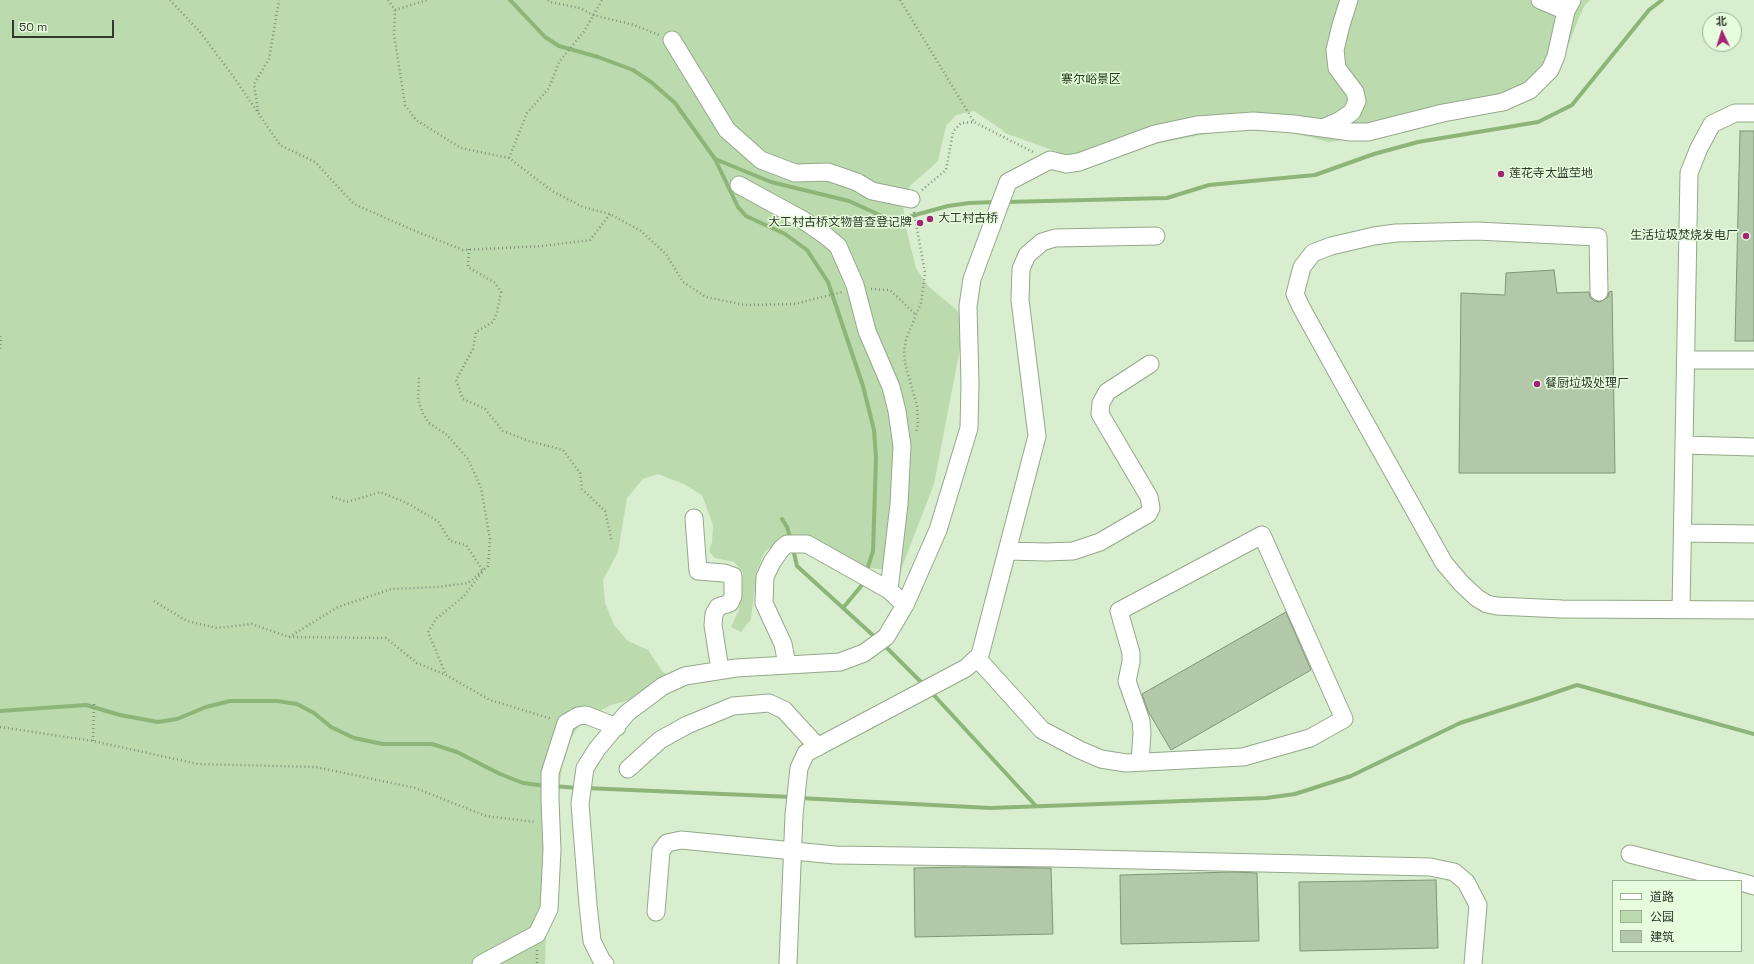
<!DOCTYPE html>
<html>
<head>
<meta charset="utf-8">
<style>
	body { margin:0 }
	#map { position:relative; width:1754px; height:964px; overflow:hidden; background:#d9eecf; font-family:"Space Grotesk","Noto Sans SC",sans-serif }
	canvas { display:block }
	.legend { position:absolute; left:1612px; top:880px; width:130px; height:72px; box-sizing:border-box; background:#e6fcdc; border:1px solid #9dae96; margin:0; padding:5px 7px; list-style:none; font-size:12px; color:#30382c }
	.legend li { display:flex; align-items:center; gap:8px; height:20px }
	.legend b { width:20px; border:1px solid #9dae96 }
	.north { position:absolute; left:1702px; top:12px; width:40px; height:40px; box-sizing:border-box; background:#e6fcdc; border:1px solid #9dae96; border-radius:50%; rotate:356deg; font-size:11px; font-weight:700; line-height:16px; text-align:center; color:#30382c }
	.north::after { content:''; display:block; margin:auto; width:14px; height:18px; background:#a22477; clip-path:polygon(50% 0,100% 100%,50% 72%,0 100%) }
	.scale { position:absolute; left:12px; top:20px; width:102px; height:18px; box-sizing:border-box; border:2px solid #30382c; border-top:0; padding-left:5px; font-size:12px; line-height:14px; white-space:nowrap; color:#30382c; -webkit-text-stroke:3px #e6fcdc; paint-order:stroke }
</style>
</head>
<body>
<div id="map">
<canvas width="1754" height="964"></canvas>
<ul class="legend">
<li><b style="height:5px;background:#fff"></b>道路</li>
<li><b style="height:11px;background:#bbdaad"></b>公园</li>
<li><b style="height:11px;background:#b3c8a9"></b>建筑</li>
</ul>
<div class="north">北</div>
<div class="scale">50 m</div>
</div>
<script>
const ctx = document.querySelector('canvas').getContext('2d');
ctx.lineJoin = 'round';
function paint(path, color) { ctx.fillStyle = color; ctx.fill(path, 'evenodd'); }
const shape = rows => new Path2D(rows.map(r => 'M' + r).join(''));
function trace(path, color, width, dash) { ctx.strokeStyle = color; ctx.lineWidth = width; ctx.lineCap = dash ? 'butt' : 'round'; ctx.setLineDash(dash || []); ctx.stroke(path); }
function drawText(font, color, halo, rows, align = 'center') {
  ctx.font = font + ' "Space Grotesk","Noto Sans SC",sans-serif'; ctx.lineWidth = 3; ctx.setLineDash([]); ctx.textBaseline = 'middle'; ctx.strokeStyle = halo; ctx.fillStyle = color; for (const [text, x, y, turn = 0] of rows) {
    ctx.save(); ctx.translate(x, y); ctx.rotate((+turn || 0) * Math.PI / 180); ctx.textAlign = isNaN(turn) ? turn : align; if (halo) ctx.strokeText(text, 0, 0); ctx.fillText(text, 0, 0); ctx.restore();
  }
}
const green = shape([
	[0,0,1590,0,1585,5,1578,20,1558,72,1532,93,1373,136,1329,142,1281,130,1221,131,1155,144,1091,164,1005,133,1001,129,974,111,956,115,946,126,938,161,910,186,903,202,905,224,916,268,929,287,957,310,963,321,962,338,934,484,900,572,864,567,783,541,765,551,757,571,751,619,741,632,731,627,739,610,743,573,734,562,715,558,709,551,712,542,713,525,702,495,684,484,658,474,643,479,627,498,618,552,603,580,605,603,614,625,628,641,648,650,662,671,681,686,611,705,580,722,570,741,562,767,558,797,555,912,546,935,545,964,0,964]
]);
const stream = shape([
	[510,0,545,37,559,46,598,57,633,70,651,82,675,103,715,159,771,182,849,201,893,221,948,206,969,203,995,202],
	[715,159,738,207,746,216,785,234,807,250,828,282,863,386,874,430,876,458,873,551,866,573],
	[1006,202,1167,198,1209,185,1315,175,1374,154,1418,142,1538,122,1572,105,1649,10,1662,0],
	[782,519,787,527,791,540],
	[793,549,797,566,876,638],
	[843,608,862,585,864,580],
	[883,644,925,686],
	[931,692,1036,806],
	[0,711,86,705,120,715,158,722,177,719,206,707,230,701,277,701,297,704,314,713,331,727,354,738,383,744,432,744,457,752,500,774,523,783,546,786],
	[553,786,578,788],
	[585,788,792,797],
	[799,798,990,808,1266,798,1295,794,1351,776,1460,723,1539,698,1577,685,1754,734]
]);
const building = shape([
	[1740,131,1754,131,1754,341,1735,341,1740,131],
	[1554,270,1557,293,1589,292,1590,297,1594,301,1600,302,1608,297,1609,292,1612,291,1615,473,1459,473,1461,293,1505,295,1506,273,1554,270],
	[1286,612,1311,670,1171,750,1148,711,1142,694,1286,612],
	[964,867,1051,868,1053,934,915,937,914,868,964,867],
	[1233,872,1257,873,1259,941,1121,944,1120,875,1233,872],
	[1436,880,1438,948,1300,951,1299,882,1436,880]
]);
const path = shape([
	[170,0,200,32,233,76,280,145,315,162,354,204,415,231,463,250,543,246,590,240,610,214],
	[388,0,395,10,394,34,405,105,416,120,461,148,509,158,552,191,583,207,610,214,641,231,666,254,683,282,706,297,745,305,795,304,842,292],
	[548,0,550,2,580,8,593,15,634,25,659,35],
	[900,0,974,122],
	[395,10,427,0],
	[258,111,254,84,269,59,279,0],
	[509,158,527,113,549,88,559,62,585,30,602,0],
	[922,190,946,170,953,132,961,123,974,122,1033,152],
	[914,212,925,273,921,303,906,339,904,351,905,363,917,406,918,424,916,433],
	[469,249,468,267,495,283,501,292,497,312,493,322,476,332,473,349,456,380,463,399,485,409,503,431,529,441,563,450,580,473,582,489,605,511,612,542],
	[871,289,890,290,916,315],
	[0,336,1,341,0,349],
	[332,497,347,502,380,492,407,503,438,521,450,541,466,545,483,571,463,597,437,618,428,632,446,675],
	[154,601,187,621,217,628,252,624,289,637,386,638,417,663,446,675,490,700,552,719],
	[289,637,338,607,391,589,437,587,468,583,488,566,490,539,481,488,468,459,447,435,429,423,423,414,418,399,419,376],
	[0,727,93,741,198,764,316,767,415,788,486,816,536,822],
	[93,741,94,703],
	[537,950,537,964]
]);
const minor = shape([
	[1540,0,1566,11],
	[672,40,727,130,761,160,795,173,828,172,857,182,872,191,911,199],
	[1322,128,1339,121,1352,112,1357,101,1355,92,1337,68,1335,50,1341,25,1349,0],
	[739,185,803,220,826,236,838,246,855,285,867,331,891,387,897,411,902,446,899,504,889,590,905,605],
	[1599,292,1598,237,1477,231,1396,233,1374,236,1331,246,1313,253,1302,267,1295,294,1301,307,1338,374,1444,563,1461,583,1477,598,1487,604,1497,606,1562,609,1754,610],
	[1686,360,1754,360],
	[1684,445,1754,447],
	[694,518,698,571,724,573,733,576,733,596,730,603,718,607,714,614,713,625,720,670],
	[1683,533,1754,534],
	[1007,551,1046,552,1073,551,1100,542,1148,514,1151,508,1149,497,1100,414,1101,403,1107,392,1150,364],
	[1681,609,1689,173,1699,148,1712,124,1735,113,1754,113],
	[977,658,1042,730,1080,750,1101,759,1126,763,1243,757,1310,738,1344,719,1262,535,1119,611,1131,653,1131,662,1127,681,1141,721,1142,733,1140,762],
	[787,664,783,644,764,603,765,577,772,562,782,548,787,544,807,544,889,590],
	[628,769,660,740,687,725,733,706,769,703,784,710,818,747],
	[1630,854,1736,881],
	[1741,882,1754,886],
	[656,912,661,851,667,843,681,840,835,855,1051,858,1430,867,1454,872,1466,882,1478,905,1473,964],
	[481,964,537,934,549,909,552,850,550,800,550,773,566,723,578,716,586,715,617,727],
	[605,964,602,961,592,941,588,905,580,804,585,768,597,749,627,713,663,686,685,676,736,668,840,662,864,653,886,637,905,605,938,530,969,428,970,384,968,306,972,279,1008,182,1050,160,1066,164,1079,162,1155,134,1197,125,1253,121,1294,124,1351,132,1368,132,1443,113,1503,102,1530,90,1550,70,1556,56,1566,11,1572,0],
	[788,964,794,815,799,768,806,753,966,668,980,655,1037,436,1020,300,1021,269,1027,255,1042,242,1055,238,1156,236]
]);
const markers = [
	[1501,174,4,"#a22477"],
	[930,219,4,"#a22477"],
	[920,223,4,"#a22477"],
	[1746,236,4,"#a22477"],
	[1537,384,4,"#a22477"]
];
const parkNames = [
	["寨尔峪景区",1091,80]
];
const poiNames = [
	["莲花寺太监茔地",1509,174],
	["大工村古桥",938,219],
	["大工村古桥文物普查登记牌",912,223,"right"],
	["生活垃圾焚烧发电厂",1738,236,"right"],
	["餐厨垃圾处理厂",1545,384]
];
paint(green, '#bbdaad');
trace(stream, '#8eb579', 4);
paint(building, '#b3c8a9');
trace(building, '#819477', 1);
trace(minor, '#94a88a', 19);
trace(path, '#84927d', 2.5, [1, 3]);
trace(minor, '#fff', 17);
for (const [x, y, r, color] of markers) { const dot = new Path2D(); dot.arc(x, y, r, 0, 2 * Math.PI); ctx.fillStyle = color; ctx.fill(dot); trace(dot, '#e6fcdc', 1.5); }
drawText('12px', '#223c11', '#e6fcdc', parkNames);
drawText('12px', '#30382c', '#e6fcdc', poiNames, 'left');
</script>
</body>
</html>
